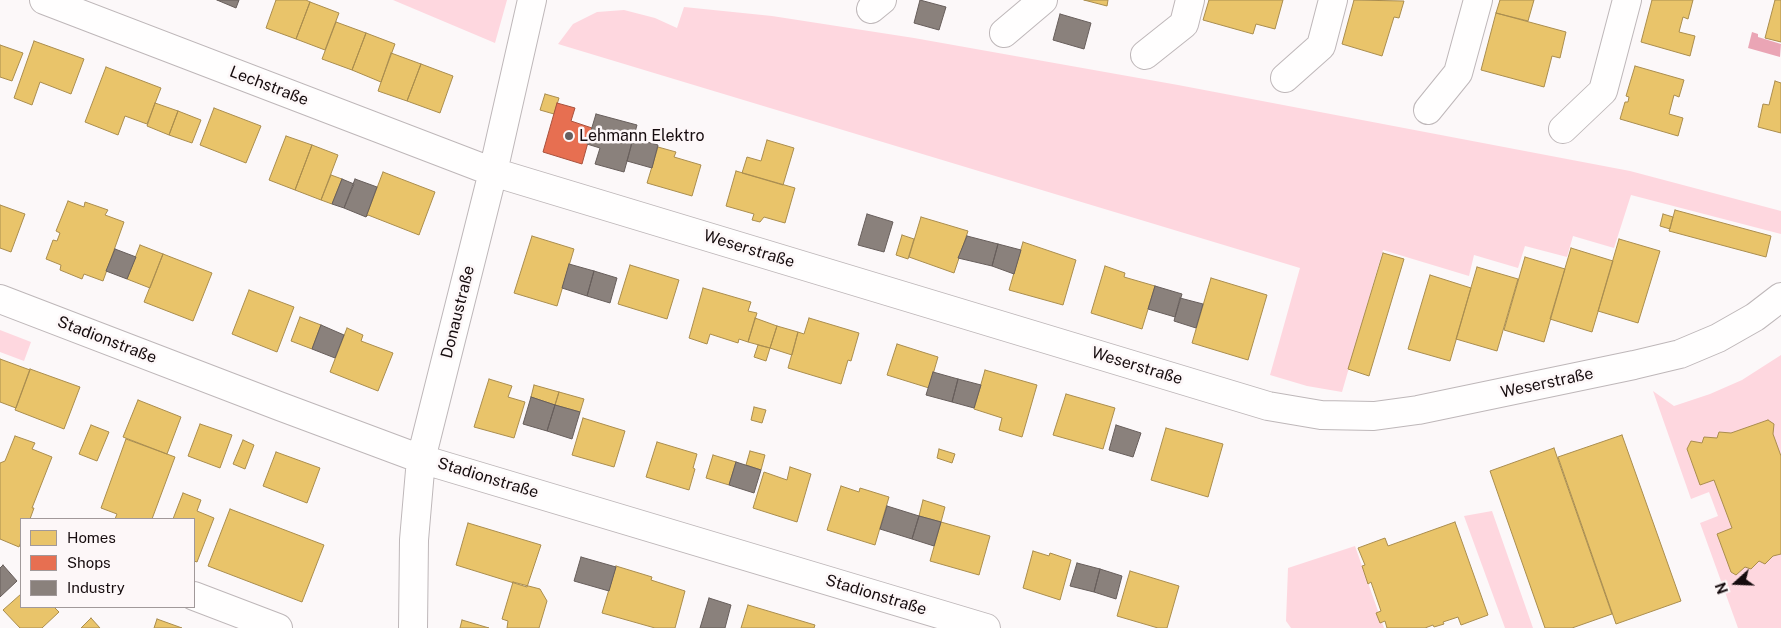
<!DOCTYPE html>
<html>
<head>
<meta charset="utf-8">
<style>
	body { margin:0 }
	#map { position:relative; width:1781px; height:628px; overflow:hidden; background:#fcf8f9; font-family:"Public Sans",sans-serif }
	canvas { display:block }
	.legend { position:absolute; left:20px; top:518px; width:175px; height:90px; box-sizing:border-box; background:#fdf7f8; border:1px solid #a1999a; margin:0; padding:6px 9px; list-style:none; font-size:15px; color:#160c0e }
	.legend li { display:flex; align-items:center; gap:10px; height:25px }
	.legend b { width:25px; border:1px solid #a1999a }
	.north { position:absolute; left:1711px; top:558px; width:50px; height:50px; -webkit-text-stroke:4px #fdf7f8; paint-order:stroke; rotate:250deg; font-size:14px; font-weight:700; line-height:20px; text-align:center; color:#160c0e }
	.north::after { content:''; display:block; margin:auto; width:18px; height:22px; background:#160c0e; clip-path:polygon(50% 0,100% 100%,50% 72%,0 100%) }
</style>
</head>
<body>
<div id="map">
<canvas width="1781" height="628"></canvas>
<ul class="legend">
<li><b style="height:14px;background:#e9c46a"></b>Homes</li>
<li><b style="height:14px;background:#e76f51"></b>Shops</li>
<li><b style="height:14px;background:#8a817c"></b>Industry</li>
</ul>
<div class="north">N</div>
</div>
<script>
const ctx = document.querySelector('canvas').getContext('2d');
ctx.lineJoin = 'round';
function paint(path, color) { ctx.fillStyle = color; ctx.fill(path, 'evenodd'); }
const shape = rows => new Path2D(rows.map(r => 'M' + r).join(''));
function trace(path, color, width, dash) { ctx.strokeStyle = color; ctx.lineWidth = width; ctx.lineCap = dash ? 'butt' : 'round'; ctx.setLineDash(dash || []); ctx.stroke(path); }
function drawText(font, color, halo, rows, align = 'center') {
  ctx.font = font + ' "Public Sans",sans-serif'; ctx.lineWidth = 5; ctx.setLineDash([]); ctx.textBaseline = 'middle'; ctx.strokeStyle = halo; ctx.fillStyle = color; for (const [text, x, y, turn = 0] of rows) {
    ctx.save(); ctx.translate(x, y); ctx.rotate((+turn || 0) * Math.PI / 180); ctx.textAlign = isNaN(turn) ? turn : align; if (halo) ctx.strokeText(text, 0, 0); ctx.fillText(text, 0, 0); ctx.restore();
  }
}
const green = shape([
	[393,0,507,0,495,43],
	[684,7,772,16,914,38,1178,85,1630,171,1781,211,1781,234,1631,195,1614,248,1573,236,1567,257,1525,246,1518,268,1474,255,1469,276,1383,250,1342,392,1307,386,1270,375,1300,268,558,44,573,24,597,12,624,10,655,18,677,28],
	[0,330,31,342,24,361,0,352],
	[1781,355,1781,628,1738,628,1700,523,1718,516,1709,492,1691,499,1653,391,1674,406,1710,394,1742,380],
	[1492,511,1533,628,1505,628,1464,516],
	[1355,546,1384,628,1291,628,1286,621,1288,568]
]);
const water = shape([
	[1752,32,1758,34,1758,37,1781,44,1780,57,1748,48]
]);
const homes = shape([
	[276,0,306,0,310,2,296,39,266,28,276,0],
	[1084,0,1108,0,1107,6,1084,0],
	[1209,0,1283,0,1275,29,1256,24,1253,34,1203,20,1209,0],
	[1354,0,1404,1,1399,18,1394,17,1382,56,1342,44,1354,0],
	[1500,0,1534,0,1528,21,1496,13,1500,0],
	[1652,0,1693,0,1688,19,1683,17,1679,32,1695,36,1690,56,1641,42,1652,0],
	[1775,0,1781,0,1781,42,1765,38,1775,0],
	[310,2,339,13,325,50,296,39,310,2],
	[1496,13,1566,32,1560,58,1552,56,1544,87,1481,70,1496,13],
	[336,22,366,33,352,70,322,59,336,22],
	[366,33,395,44,381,82,352,70,366,33],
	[34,41,84,59,71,94,40,82,32,105,14,98,34,41],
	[0,45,23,53,12,81,0,77,0,45],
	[391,53,421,64,407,101,378,91,391,53],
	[421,64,453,76,440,113,407,101,421,64],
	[1635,66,1684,80,1679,97,1674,95,1669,114,1683,118,1678,136,1620,119,1625,102,1628,102,1629,97,1626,96,1635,66],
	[106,67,161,88,147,124,125,116,118,135,85,122,106,67],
	[1775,81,1781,83,1781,133,1758,127,1763,104,1769,105,1775,81],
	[545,94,559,98,554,114,540,110,545,94],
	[155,103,178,111,169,135,147,126,155,103],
	[214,108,261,126,246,163,200,145,214,108],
	[178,111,201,120,192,143,169,135,178,111],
	[286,136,312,145,295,190,269,180,286,136],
	[767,140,794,148,783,185,742,173,747,157,761,161,767,140],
	[312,145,338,155,321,200,295,190,312,145],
	[658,147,676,152,674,157,701,165,692,196,647,183,658,147],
	[736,171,795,188,785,223,764,217,760,222,752,220,754,214,726,206,736,171],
	[383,172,435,192,419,235,368,215,366,217,383,172],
	[331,175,342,179,332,204,321,200,331,175],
	[68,201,84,207,85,202,108,210,105,215,124,222,103,281,84,274,82,279,60,270,61,265,46,259,53,240,57,241,60,233,56,231,68,201],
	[0,205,25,214,11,252,0,248,0,205],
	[1675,210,1771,236,1766,257,1669,231,1675,210],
	[1663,214,1673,217,1670,229,1660,226,1663,214],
	[921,217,968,231,954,273,909,257,921,217],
	[902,235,914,239,908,259,896,255,902,235],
	[532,236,574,249,557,306,514,293,532,236],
	[1619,239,1660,251,1638,323,1598,311,1619,239],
	[1023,242,1076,260,1063,305,1009,290,1023,242],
	[140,245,163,254,150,288,127,279,140,245],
	[1571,248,1613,261,1592,332,1550,319,1571,248],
	[1383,253,1404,259,1369,376,1348,369,1383,253],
	[163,254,212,273,193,321,144,302,163,254],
	[1525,257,1565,269,1544,342,1504,330,1525,257],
	[630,265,679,280,667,319,618,304,630,265],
	[1105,266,1125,273,1124,277,1155,286,1142,329,1091,313,1105,266],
	[1477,267,1518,279,1497,351,1456,339,1477,267],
	[1430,275,1471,288,1450,361,1408,349,1430,275],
	[1211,278,1267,295,1248,360,1192,343,1211,278],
	[703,288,751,302,748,311,757,313,748,342,739,339,738,343,710,334,707,344,689,338,703,288],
	[249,290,294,307,277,352,232,334,249,290],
	[300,317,321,325,312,349,291,341,300,317],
	[755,318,777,326,770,348,748,342,755,318],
	[809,318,859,333,851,361,848,360,841,384,788,368,798,332,804,334,809,318],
	[777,326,798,332,792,355,770,348,777,326],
	[347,328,363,335,361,341,393,353,378,391,330,372,347,328],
	[897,344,938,357,929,388,887,375,897,344],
	[758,345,770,348,766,361,754,357,758,345],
	[0,359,30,370,16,408,0,402,0,359],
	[30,369,80,387,64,429,15,410,30,369],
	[985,370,1037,385,1022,437,999,430,1002,418,974,409,985,370],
	[489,379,512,386,508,397,525,402,514,438,474,427,489,379],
	[534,385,559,392,555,405,531,397,534,385],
	[559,392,584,399,580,412,555,405,559,392],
	[1066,394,1115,408,1103,449,1053,435,1066,394],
	[138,400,181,417,167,454,123,437,138,400],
	[754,407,766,410,762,423,751,420,754,407],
	[583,418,625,431,614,467,572,455,583,418],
	[1768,420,1774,424,1773,434,1781,456,1781,554,1773,556,1765,564,1759,561,1751,569,1745,567,1736,575,1731,572,1717,534,1732,528,1714,480,1700,485,1687,449,1691,441,1702,443,1704,437,1717,438,1719,432,1731,433,1768,420],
	[200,424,232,435,220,468,188,456,200,424],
	[91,425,109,432,97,461,79,454,91,425],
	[1166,428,1223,444,1208,497,1151,480,1166,428],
	[1622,435,1681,601,1616,624,1558,457,1622,435],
	[15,436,35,443,32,449,52,457,32,508,34,508,30,519,21,519,21,542,19,547,0,539,0,463,5,461,15,436],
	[126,439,175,457,152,519,115,519,117,514,101,508,126,439],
	[243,440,254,445,245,469,233,464,243,440],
	[657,442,697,454,693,468,695,469,689,490,646,477,657,442],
	[1554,448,1612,614,1572,628,1545,628,1490,471,1554,448],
	[939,449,955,454,952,463,937,458,939,449],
	[750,451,765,455,761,470,746,465,750,451],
	[276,452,320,468,307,503,263,486,276,452],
	[713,455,736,462,729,485,706,478,713,455],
	[790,467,811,474,797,522,753,508,764,472,787,480,790,467],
	[841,486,859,492,860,488,889,497,875,545,827,530,841,486],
	[183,493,201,500,197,511,214,518,197,562,194,561,194,519,173,519,183,493],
	[923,500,945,507,941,522,919,516,923,500],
	[230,509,324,545,302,602,208,566,230,509],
	[941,522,990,536,979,575,930,561,941,522],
	[1455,522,1488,615,1461,625,1458,617,1443,622,1444,624,1434,627,1433,625,1425,628,1387,628,1385,621,1380,623,1376,613,1381,611,1371,582,1368,584,1362,566,1365,565,1358,548,1385,538,1388,546,1455,522],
	[468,523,541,545,527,587,456,565,468,523],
	[1033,551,1049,556,1050,553,1071,560,1060,600,1023,588,1033,551],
	[616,566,652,577,651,580,685,591,675,628,655,628,602,613,616,566],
	[1130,571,1179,586,1167,628,1158,628,1117,616,1130,571],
	[513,582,540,589,547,601,539,628,507,628,508,621,502,619,513,582],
	[21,594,21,607,54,607,59,612,42,628,20,628,3,610,21,594],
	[748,605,815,625,814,628,741,628,748,605],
	[91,618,100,628,81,628,91,618],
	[157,619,182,628,154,628,157,619],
	[462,620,489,628,460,628,462,620]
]);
const shops = shape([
	[557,103,575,108,571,121,592,128,582,164,543,152,557,103]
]);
const industry = shape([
	[217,0,239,0,236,8,217,0],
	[920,0,946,7,939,30,914,23,920,0],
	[1060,14,1091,23,1084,49,1053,40,1060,14],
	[596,114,637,125,624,172,595,164,600,148,587,144,596,114],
	[633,138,658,145,652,168,627,161,633,138],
	[342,179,354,184,344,208,332,204,342,179],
	[355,179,377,187,366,217,344,208,355,179],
	[867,214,893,222,884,252,858,245,867,214],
	[967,236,998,244,992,266,958,258,967,236],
	[998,244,1021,250,1014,274,992,266,998,244],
	[115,249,136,257,127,279,106,271,115,249],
	[569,264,594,271,587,296,562,288,569,264],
	[594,271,617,278,610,303,587,296,594,271],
	[1155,286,1182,294,1175,317,1148,309,1155,286],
	[1180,298,1203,304,1196,328,1174,321,1180,298],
	[321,325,344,335,335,358,312,349,321,325],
	[933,372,958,379,952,402,926,395,933,372],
	[958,379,981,385,974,408,952,402,958,379],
	[531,397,555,405,547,431,523,424,531,397],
	[555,405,580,412,572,439,547,431,555,405],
	[1116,425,1141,433,1133,457,1109,450,1116,425],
	[736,462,761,470,754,493,729,485,736,462],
	[887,506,919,516,912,539,880,529,887,506],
	[919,516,941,522,934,546,912,539,919,516],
	[581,557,616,567,609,591,574,581,581,557],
	[1077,563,1100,569,1094,592,1070,586,1077,563],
	[3,565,17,581,0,597,0,568,3,565],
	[1100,569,1122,576,1116,599,1094,592,1100,569],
	[709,598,731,605,725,628,700,628,709,598]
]);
const minor = shape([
	[44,0,493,172,1268,406,1321,415,1374,416,1418,410,1634,365,1680,354,1718,338,1755,317,1781,297],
	[871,9,882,0],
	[1004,33,1043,0],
	[1145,55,1184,24,1190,0],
	[1285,78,1321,46,1333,0],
	[1428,110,1458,73,1478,0],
	[1563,129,1603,91,1627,0],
	[0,299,279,406,421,459,986,628],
	[194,596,278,628],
	[413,628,414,540,421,459,493,172,532,0]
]);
const markers = [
	[569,136,5,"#665f60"]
];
const streetNames = [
	["Lechstraße",269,86,21],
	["Weserstraße",749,249,17],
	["Donaustraße",458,312,-76],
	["Stadionstraße",107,340,21],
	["Weserstraße",1137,366,17],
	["Weserstraße",1547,383,-12],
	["Stadionstraße",488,478,17],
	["Stadionstraße",876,595,17]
];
const poiNames = [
	["Lehmann Elektro",579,136]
];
paint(green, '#fed7df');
paint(water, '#eaa5b5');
paint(homes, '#e9c46a');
trace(homes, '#aa8d4e', 1);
paint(shops, '#e76f51');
trace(shops, '#a8513d', 1);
paint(industry, '#8a817c');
trace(industry, '#675e5b', 1);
trace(minor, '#beb7b9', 30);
trace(minor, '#fffefe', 28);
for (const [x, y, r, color] of markers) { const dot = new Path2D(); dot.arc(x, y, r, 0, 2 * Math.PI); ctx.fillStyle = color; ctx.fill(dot); trace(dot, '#fdf7f8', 2); }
drawText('16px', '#160c0e', '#fdf7f8', streetNames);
drawText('16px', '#160c0e', '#fdf7f8', poiNames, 'left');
</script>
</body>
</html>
